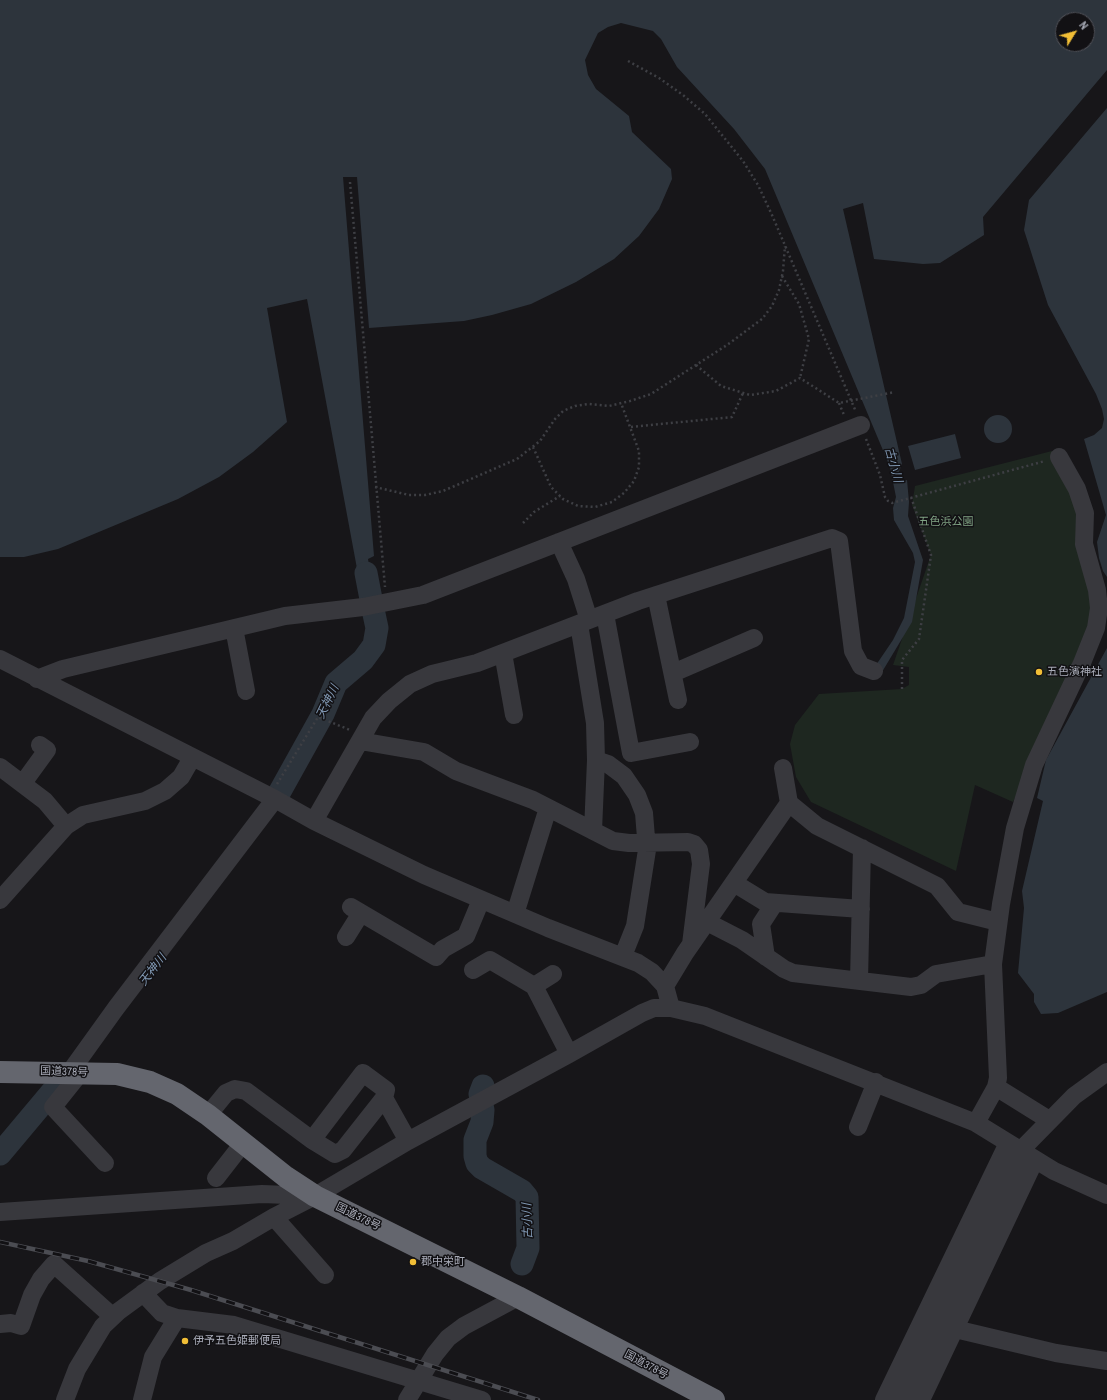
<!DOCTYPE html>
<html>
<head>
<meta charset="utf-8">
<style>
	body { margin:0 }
	#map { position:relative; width:1107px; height:1400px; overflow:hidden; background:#171619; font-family:"Archivo Narrow",sans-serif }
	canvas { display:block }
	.north { position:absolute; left:1055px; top:12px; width:40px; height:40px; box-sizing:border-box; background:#121114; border:1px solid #4e4f56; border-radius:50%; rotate:53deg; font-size:11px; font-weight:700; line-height:16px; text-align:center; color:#a9acb8 }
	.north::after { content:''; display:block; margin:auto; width:14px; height:18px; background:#f1be36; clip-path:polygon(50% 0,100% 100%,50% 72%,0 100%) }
</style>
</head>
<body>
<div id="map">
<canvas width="1107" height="1400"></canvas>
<div class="north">N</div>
</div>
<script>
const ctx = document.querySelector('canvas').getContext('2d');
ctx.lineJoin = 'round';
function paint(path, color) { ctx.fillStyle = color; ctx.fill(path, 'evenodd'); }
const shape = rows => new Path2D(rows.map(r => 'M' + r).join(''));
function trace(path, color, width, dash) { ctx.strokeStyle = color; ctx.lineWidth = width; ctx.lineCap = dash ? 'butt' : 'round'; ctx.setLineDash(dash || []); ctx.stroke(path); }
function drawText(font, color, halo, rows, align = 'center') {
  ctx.font = font + ' "Archivo Narrow","Noto Sans JP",sans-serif'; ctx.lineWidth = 3; ctx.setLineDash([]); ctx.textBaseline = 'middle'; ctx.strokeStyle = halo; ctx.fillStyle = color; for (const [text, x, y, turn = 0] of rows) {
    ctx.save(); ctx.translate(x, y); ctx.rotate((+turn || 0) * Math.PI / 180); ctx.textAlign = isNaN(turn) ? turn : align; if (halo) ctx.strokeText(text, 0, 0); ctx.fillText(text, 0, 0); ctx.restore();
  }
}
const green = shape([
	[1052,451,1071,488,1080,512,1093,605,1090,629,1040,746,1013,802,975,785,956,871,811,802,796,777,790,744,795,725,819,694,902,689,909,685,909,667,893,665,931,555,912,505,915,486]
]);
const water = shape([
	[0,0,1107,0,1107,70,983,217,984,235,940,263,923,264,874,259,863,203,843,209,902,464,898,474,901,482,907,480,909,502,908,516,923,560,912,622,882,672,874,668,893,640,904,618,915,562,913,553,894,520,893,508,896,497,890,467,765,169,734,129,677,67,661,39,653,31,621,23,608,27,598,33,585,60,588,75,596,89,629,116,632,132,671,169,672,179,659,209,639,236,614,259,576,282,531,304,492,315,464,321,369,328,357,177,343,177,374,556,368,559,370,572,358,574,307,299,267,308,287,422,253,452,219,477,178,499,58,549,24,557,0,557],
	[1063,20,1087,20,1087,44,1063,44],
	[1107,108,1107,577,1103,571,1099,558,1097,542,1106,515,1084,439,1094,435,1102,428,1104,419,1102,409,1096,394,1048,305,1024,230,1029,200],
	'984 429a14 14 0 1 1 28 0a14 14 0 1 1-28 0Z',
	[955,434,961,458,915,470,908,446],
	[1107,648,1107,992,1058,1013,1041,1014,1034,1002,1034,994,1018,973,1024,908,1022,891,1043,801,1037,798,1046,760]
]);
const river = shape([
	[366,573,371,599],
	[278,795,323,714,336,683,363,660,374,645,377,628,374,614],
	[483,1086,480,1094,483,1110,482,1122,475,1140,475,1156,477,1163,482,1168,522,1191,527,1197,528,1248,522,1264],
	[0,1154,52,1092]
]);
const path = shape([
	[628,61,659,78,683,95,705,114,743,161,758,185,772,215,856,412],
	[350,182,385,587],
	[782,276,799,304,809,339,800,378],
	[696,365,721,386,750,395,776,391,800,378,839,403,895,392],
	[839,403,844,415],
	[631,427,732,417,743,393],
	[866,439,880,475,885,497,888,501,892,503,1045,461],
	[533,447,551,487,563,499,578,506,595,507,612,502,624,493,634,481,639,467,639,451,621,403],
	[375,487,409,495,425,495,443,491,517,459,540,441,555,419,563,411,575,406,589,404,609,406,630,401,651,394,727,345,762,319,772,306,779,290,783,271,785,246],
	[523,523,534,512,560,496],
	[902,689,902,660,919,639,931,555,911,497],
	[277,784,318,717,350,730]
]);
const minor = shape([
	[559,542,576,579,589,620],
	[656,595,678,700],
	[605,614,631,753,690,742],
	[579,624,595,723,596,760,593,831],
	[234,628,246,691],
	[503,653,514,715],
	[0,659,275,799,314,821,424,875,548,928,638,963,652,972,665,986,671,1008],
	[673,673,754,638],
	[37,679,63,669,285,616,363,607,423,595,861,425],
	[360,741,424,752,456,771,533,800,613,841,629,843,688,842,694,844,699,850,701,864,691,944],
	[596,760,608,764,624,776,637,795,644,813,647,850,635,926,623,956],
	[0,767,45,801,66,826],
	[23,783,47,750,40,745],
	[789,803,817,826,937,886,958,912,998,922],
	[314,821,373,718,389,701,410,684,432,674,477,663,638,601,832,538,839,541,853,651,861,666,874,671],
	[734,883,765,902,861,909],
	[0,900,66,826,83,815,145,801,165,791,181,777,192,758],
	[351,907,436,957,443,949,466,936,481,900],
	[515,914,548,808],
	[707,922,742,940,784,969,793,973,911,987,921,985,936,974,993,964],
	[346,937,361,913],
	[766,957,761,924,774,904],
	[473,970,490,960,534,986,569,1054],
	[859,981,862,848],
	[534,986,553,974],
	[665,986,685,953,789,803,783,768],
	[70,1072,116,1008,275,799],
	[81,1072,53,1107,105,1163],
	[996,1087,1049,1120],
	[384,1098,408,1141],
	[208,1115,226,1093,235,1089,246,1091,312,1140,335,1154,343,1150,384,1098,386,1090,363,1073,312,1140],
	[976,1123,996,1087,998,1078,993,964,1001,904,1015,828,1034,765,1082,663,1096,628,1099,608,1097,590,1084,544,1085,513,1077,489,1059,457],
	[858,1127,876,1082],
	[216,1178,244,1142],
	[0,1212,262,1194,313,1196],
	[274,1217,325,1275],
	[143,1293,162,1313,177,1318,234,1325,482,1400],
	[0,1324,11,1323,21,1326,32,1295,41,1279,54,1264,112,1316],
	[955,1329,1056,1353,1107,1361],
	[65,1400,77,1369,103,1326,119,1311,160,1281,206,1253,233,1241,274,1217,315,1196,408,1141,569,1054,642,1013,654,1008,671,1008,705,1016,976,1123,1054,1171,1107,1195],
	[142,1400,153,1357,177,1318],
	[407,1400,435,1354,448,1338,464,1326,518,1297],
	[884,1400,1008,1143],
	[902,1400,1021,1150,1074,1096,1107,1072],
	[921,1400,1035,1160]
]);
const highway = shape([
	[0,1072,117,1074,150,1082,177,1094,208,1115,286,1177,315,1196,518,1297,714,1400]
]);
const rail = shape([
	[0,1242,88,1261,191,1290,538,1400]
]);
const markers = [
	[1039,672,4,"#f1be36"],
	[413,1262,4,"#f1be36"],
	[185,1341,4,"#f1be36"]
];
const parkNames = [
	["五色浜公園",946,522]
];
const poiNames = [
	["五色濱神社",1047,672],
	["郡中栄町",421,1262],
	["伊予五色姫郵便局",193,1341]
];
const streetNames = [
	["国道378号",64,1072,2],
	["国道378号",358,1217,26],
	["国道378号",646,1365,28]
];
const waterNames = [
	["古小川",893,465,74],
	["天神川",328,702,-64],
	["天神川",153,970,-52],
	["古小川",528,1221,-92]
];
paint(green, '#1e2720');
paint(water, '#2d343c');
trace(river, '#2d343c', 23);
trace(path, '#3e3f44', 2.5, [2, 3]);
trace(minor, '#38383d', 18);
trace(highway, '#64666e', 22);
trace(rail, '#4b4c52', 4.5);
trace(rail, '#121114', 3, [9]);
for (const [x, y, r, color] of markers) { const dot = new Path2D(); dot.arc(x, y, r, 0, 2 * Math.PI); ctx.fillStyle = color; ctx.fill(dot); trace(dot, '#121114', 1.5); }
drawText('11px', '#80a384', '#121114', parkNames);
drawText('11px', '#a9acb8', '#121114', poiNames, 'left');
drawText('11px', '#a9acb8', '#121114', streetNames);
drawText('italic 12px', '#8098b3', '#121114', waterNames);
</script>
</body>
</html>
